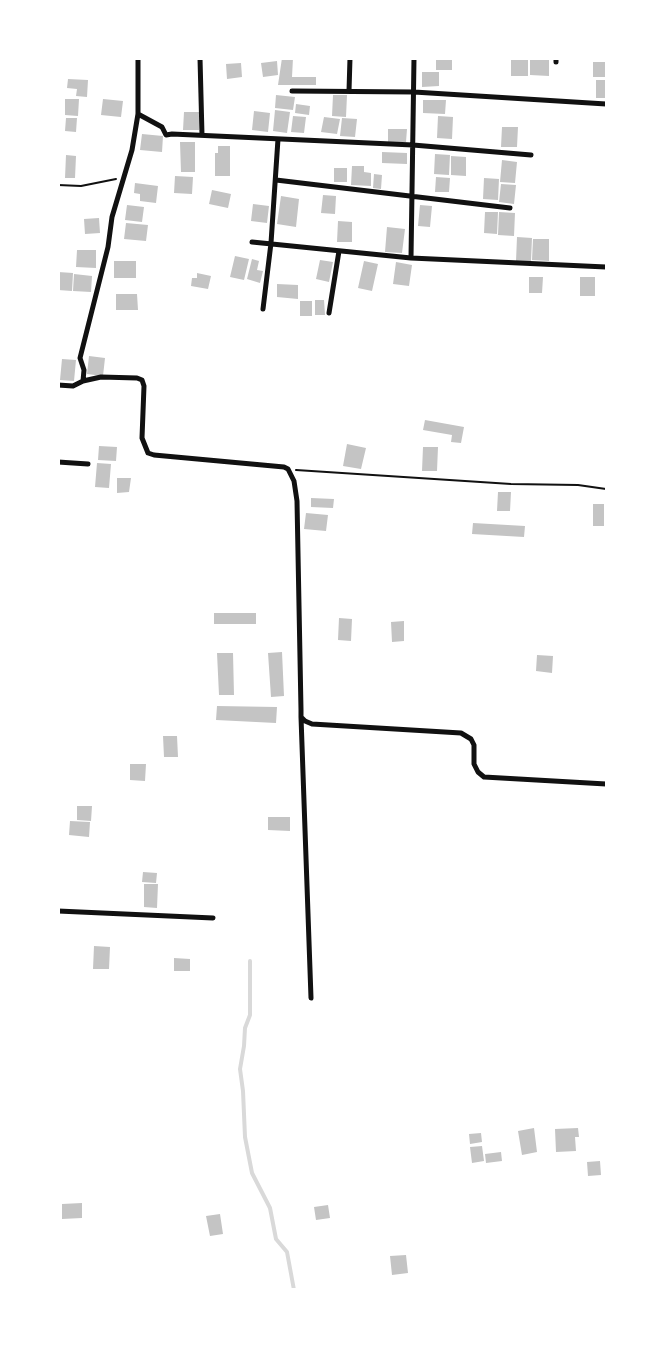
<!DOCTYPE html>
<html>
<head>
<meta charset="utf-8">
<style>
	body { margin:0 }
	#map { position:relative; width:665px; height:1348px; overflow:hidden; background:#fff; font-family:Cabin,sans-serif }
	canvas { display:block }
	.frame { position:absolute; inset:0; border:60px solid #fff; pointer-events:none }
</style>
</head>
<body>
<div id="map">
<canvas width="665" height="1348"></canvas>
<div class="frame"></div>
</div>
<script>
const ctx = document.querySelector('canvas').getContext('2d');
ctx.lineJoin = 'round';
const shape = rows => new Path2D(rows.map(r => 'M' + r).join(''));
function trace(path, color, width, dash) { ctx.strokeStyle = color; ctx.lineWidth = width; ctx.lineCap = dash ? 'butt' : 'round'; ctx.setLineDash(dash || []); ctx.stroke(path); }
function paint(path, color) { ctx.fillStyle = color; ctx.fill(path, 'evenodd'); }
const stream = shape([
	[250,961,250,1015,245,1028,244,1046,240,1069,243,1091,245,1137,252,1173,270,1208,276,1239,287,1252,294,1290]
]);
const building = shape([
	[282,58,293,58,292,77,316,77,316,85,278,85],
	[436,58,452,58,452,70,436,70],
	[511,58,528,58,528,76,511,76],
	[530,58,549,58,549,76,530,75],
	[277,61,278,75,263,77,261,63],
	[593,62,606,62,606,77,593,77],
	[241,63,242,77,227,79,226,64],
	[422,72,439,72,439,86,422,87],
	[68,79,88,80,87,97,76,96,77,89,67,88],
	[596,80,606,80,606,98,596,98],
	[276,95,295,97,293,110,275,108],
	[333,95,347,95,346,117,332,116],
	[65,99,79,99,78,116,65,115],
	[103,99,123,101,121,117,101,115],
	[423,100,446,100,445,114,423,113],
	[296,104,310,106,309,115,295,113],
	[275,110,290,112,287,133,273,131],
	[254,111,270,113,268,132,252,130],
	[184,112,200,112,199,130,183,130],
	[293,116,306,117,304,133,291,132],
	[438,116,453,117,452,139,437,138],
	[324,117,340,119,337,134,321,132],
	[66,118,77,118,76,132,65,131],
	[342,118,357,119,355,137,340,136],
	[502,127,518,127,517,147,501,147],
	[388,129,407,129,406,142,388,142],
	[142,134,163,136,162,152,140,150],
	[180,142,195,142,195,172,181,172],
	[218,146,230,146,230,176,215,176,215,153,218,153],
	[382,152,407,153,407,164,382,163],
	[435,154,450,155,449,175,434,174],
	[66,155,76,156,75,178,65,178],
	[451,156,466,157,466,176,451,175],
	[502,160,517,162,515,183,500,182],
	[352,166,364,166,364,172,371,173,371,186,351,185],
	[334,168,347,168,347,182,334,182],
	[374,174,382,175,381,189,373,188],
	[175,176,193,177,192,194,174,193],
	[436,177,450,178,449,192,435,192],
	[484,178,499,179,498,200,483,199],
	[135,183,158,186,156,203,140,201,140,194,134,193],
	[501,184,516,185,514,204,499,202],
	[212,190,231,194,228,208,209,204],
	[323,195,336,196,335,214,321,213],
	[281,196,299,199,296,227,277,224],
	[253,204,269,206,267,223,251,221],
	[127,205,144,207,142,222,125,220],
	[420,205,432,206,430,227,418,226],
	[485,212,498,212,497,234,484,233],
	[499,212,515,213,514,236,498,235],
	[99,218,100,233,85,234,84,219],
	[338,221,352,222,352,242,337,242],
	[126,223,148,225,146,241,124,239],
	[387,227,405,229,402,253,385,252],
	[517,237,532,238,531,261,516,261],
	[533,239,549,239,549,261,532,260],
	[77,250,96,250,96,268,76,267],
	[235,256,249,259,244,280,230,277],
	[252,259,259,261,257,270,263,271,260,283,247,279],
	[320,260,333,262,329,282,316,279],
	[114,261,136,261,136,278,114,278],
	[364,261,378,264,372,291,358,288],
	[396,262,412,265,409,286,393,284],
	[58,272,73,273,72,291,58,290],
	[197,273,211,276,208,289,191,286,192,278,197,278],
	[74,274,92,276,91,292,73,291],
	[529,277,543,277,542,293,529,293],
	[580,277,595,277,595,296,580,296],
	[277,284,298,285,298,299,277,297],
	[116,294,137,294,138,310,116,310],
	[315,300,324,300,325,315,315,315],
	[300,301,312,301,312,316,300,316],
	[89,356,105,358,103,376,87,374],
	[62,359,76,360,74,381,60,380],
	[425,420,464,427,461,443,451,442,452,435,423,430],
	[347,444,366,448,361,469,343,466],
	[99,446,117,447,116,461,98,460],
	[423,447,438,447,437,471,422,471],
	[97,463,111,464,109,488,95,487],
	[117,478,131,478,129,492,117,493],
	[498,492,511,492,510,511,497,511],
	[311,498,334,499,333,508,311,507],
	[593,504,604,504,604,526,593,526],
	[306,513,328,515,326,531,304,529],
	[473,523,525,526,524,537,472,534],
	[214,613,256,613,256,624,214,624],
	[339,618,352,619,351,641,338,640],
	[404,621,404,641,392,642,391,622],
	[282,652,284,696,271,697,268,653],
	[217,653,233,653,234,695,219,695],
	[537,655,553,656,552,673,536,671],
	[217,706,277,707,276,723,216,720],
	[163,736,177,736,178,757,164,757],
	[130,764,146,764,145,781,130,780],
	[77,806,92,806,91,821,77,820],
	[268,817,290,817,290,831,268,830],
	[70,821,90,822,89,837,69,835],
	[143,872,157,873,156,883,142,882],
	[144,884,158,884,157,908,144,907],
	[94,946,110,947,109,969,93,969],
	[174,958,190,959,190,971,174,971],
	[534,1128,537,1152,522,1155,518,1131],
	[578,1128,579,1137,575,1137,576,1151,556,1152,555,1129],
	[481,1133,482,1142,470,1144,469,1134],
	[482,1146,484,1161,472,1163,470,1147],
	[501,1152,502,1161,486,1163,485,1154],
	[600,1161,601,1175,588,1176,587,1162],
	[82,1203,82,1218,62,1219,62,1204],
	[328,1205,330,1218,316,1220,314,1207],
	[220,1214,223,1234,210,1236,206,1216],
	[406,1255,408,1273,392,1275,390,1256]
]);
const path = shape([
	[58,185,81,186,116,179],
	[296,470,511,484,578,485,606,489]
]);
const minor = shape([
	[200,58,202,135],
	[556,58,556,62],
	[292,91,414,92,606,104],
	[349,91,350,58],
	[138,114,162,127,166,135,172,134,413,145,531,155],
	[276,180,510,208],
	[252,242,411,258,606,267],
	[411,258,414,58],
	[263,309,271,243,278,139],
	[329,313,339,251],
	[83,381,84,370,80,358,108,247,112,217,132,150,138,114,138,58],
	[58,385,73,386,83,381,101,377,137,378,142,380,144,386,142,438,148,453,154,455,284,467,288,469,294,481,297,501,301,710,301,717,305,721,312,724,461,733,471,739,474,745,474,764,478,772,484,777,606,784],
	[58,462,88,464],
	[301,717,311,998],
	[58,911,213,918]
]);
trace(stream, '#d9d9d9', 4);
paint(building, '#c4c4c4');
trace(path, '#111', 2);
trace(minor, '#111', 5);
</script>
</body>
</html>
